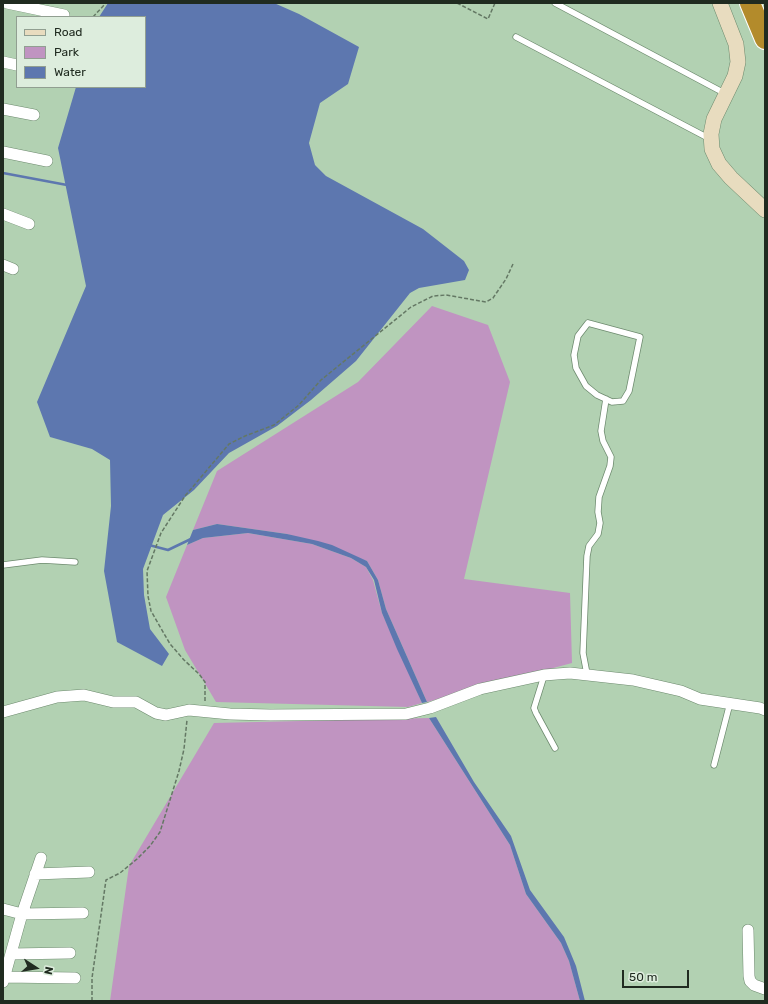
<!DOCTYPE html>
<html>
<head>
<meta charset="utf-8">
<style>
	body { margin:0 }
	#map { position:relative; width:768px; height:1004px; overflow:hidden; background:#b2d1b2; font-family:Rubik,sans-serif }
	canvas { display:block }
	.frame { position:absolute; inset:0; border:4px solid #202b20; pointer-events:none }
	.legend { position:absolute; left:16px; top:16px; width:130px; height:72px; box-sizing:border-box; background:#ddeddd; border:1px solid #919f91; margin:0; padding:5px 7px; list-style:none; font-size:12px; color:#202b20 }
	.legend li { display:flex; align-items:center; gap:8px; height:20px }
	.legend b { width:20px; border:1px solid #919f91 }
	.north { position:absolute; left:16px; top:948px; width:40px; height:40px; -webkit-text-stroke:3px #ddeddd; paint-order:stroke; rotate:102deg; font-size:11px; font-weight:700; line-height:16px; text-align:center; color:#202b20 }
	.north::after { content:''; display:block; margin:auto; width:14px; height:18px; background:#202b20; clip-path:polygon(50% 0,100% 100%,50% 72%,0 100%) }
	.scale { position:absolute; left:622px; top:970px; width:67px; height:18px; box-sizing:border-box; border:2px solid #202b20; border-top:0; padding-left:5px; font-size:12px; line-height:14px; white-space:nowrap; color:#202b20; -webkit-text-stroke:3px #ddeddd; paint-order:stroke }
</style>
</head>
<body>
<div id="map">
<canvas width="768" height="1004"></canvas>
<div class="frame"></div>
<ul class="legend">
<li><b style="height:5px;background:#e8dcbf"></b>Road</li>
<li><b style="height:11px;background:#c094c1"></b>Park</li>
<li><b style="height:11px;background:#5d77af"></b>Water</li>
</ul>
<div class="north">N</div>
<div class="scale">50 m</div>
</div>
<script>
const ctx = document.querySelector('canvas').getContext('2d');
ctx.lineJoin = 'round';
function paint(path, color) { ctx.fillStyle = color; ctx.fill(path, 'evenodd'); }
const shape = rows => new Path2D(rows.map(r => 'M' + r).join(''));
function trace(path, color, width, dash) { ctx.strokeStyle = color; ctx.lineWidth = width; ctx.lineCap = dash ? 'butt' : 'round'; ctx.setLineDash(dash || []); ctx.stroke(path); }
const green = shape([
	[432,306,488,325,510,382,464,579,570,593,572,663,427,702,386,609,378,580,367,561,287,534,217,524,193,530,217,471,358,382],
	[248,533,312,544,351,558,366,567,373,580,382,613,422,703,408,707,216,702,185,650,166,597,187,545,203,538],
	[429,718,510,845,526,894,561,943,569,961,580,1001,110,1001,129,866,214,723]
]);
const water = shape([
	[108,3,274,3,299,14,359,47,348,84,320,103,309,143,315,165,326,176,423,229,464,261,469,270,465,280,419,288,410,293,356,361,311,400,277,426,229,453,194,490,163,515,143,569,144,595,150,629,169,654,162,666,117,642,104,571,111,506,110,460,92,449,50,437,37,402,86,286,58,148,76,87,145,87,145,17,99,17],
	[217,524,287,534,318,541,332,545,367,561,378,580,386,609,427,702,422,703,397,649,382,613,374,580,366,567,351,558,312,544,248,533,203,538,187,545,193,530],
	[436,717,474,782,511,836,530,890,564,937,576,966,585,1001,580,1001,569,961,561,943,526,894,510,845,429,718]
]);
const stream = shape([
	[3,173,67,185],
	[149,545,168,550,193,538]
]);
const path = shape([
	[457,3,488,19,495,3],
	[93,17,106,3],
	[205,701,205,682,199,674,184,660,170,644,151,611,148,596,147,571,161,533,185,496,229,444,245,436,274,425,299,405,321,380,411,307,433,296,446,295,486,302,493,298,506,279,513,264],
	[92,1001,92,978,106,880,120,873,137,859,150,846,160,832,179,771,184,749,187,720]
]);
const lane = shape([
	[555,3,726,94],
	[516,37,710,139],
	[588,323,640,337,629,391,623,401,612,402,597,395,586,386,576,368,574,355,578,336,588,323],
	[3,565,42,560,75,562],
	[587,674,583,653,587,556,589,546,598,534,600,523,598,512,599,497,610,466,611,457,603,441,601,431,606,399],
	[544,676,534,708,536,713,555,748],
	[714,765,730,703]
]);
const street = shape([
	[7,3,64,15],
	[3,62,17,65],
	[3,109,34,115],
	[3,152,47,161],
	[3,214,29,224],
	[3,265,13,269],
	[3,712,57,697,84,695,113,702,136,702,156,713,166,715,189,710,230,714,270,715,406,714,430,708,480,689,544,675,570,673,633,680,681,691,700,699,760,708,765,710],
	[35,874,89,872],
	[3,909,22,914,83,913],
	[748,930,749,976,750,981,754,985,765,989],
	[11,954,70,953],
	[4,977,75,978],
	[3,982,22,914,41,858]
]);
const secondary = shape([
	[720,3,736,44,738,62,735,76,714,119,711,134,712,149,719,164,731,178,765,210]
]);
const highway = shape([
	[750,3,765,39]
]);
paint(green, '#c094c1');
paint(water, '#5d77af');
trace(stream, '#5d77af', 2.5);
trace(lane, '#6d8a6e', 7);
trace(street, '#6d8a6e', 12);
trace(secondary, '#6d8a6e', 16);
trace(highway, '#fff', 22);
trace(path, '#647864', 1.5, [4, 2]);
trace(lane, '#fff', 5.5);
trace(street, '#fff', 11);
trace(secondary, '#e8dcbf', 15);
trace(highway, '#b38b2b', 20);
</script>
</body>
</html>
